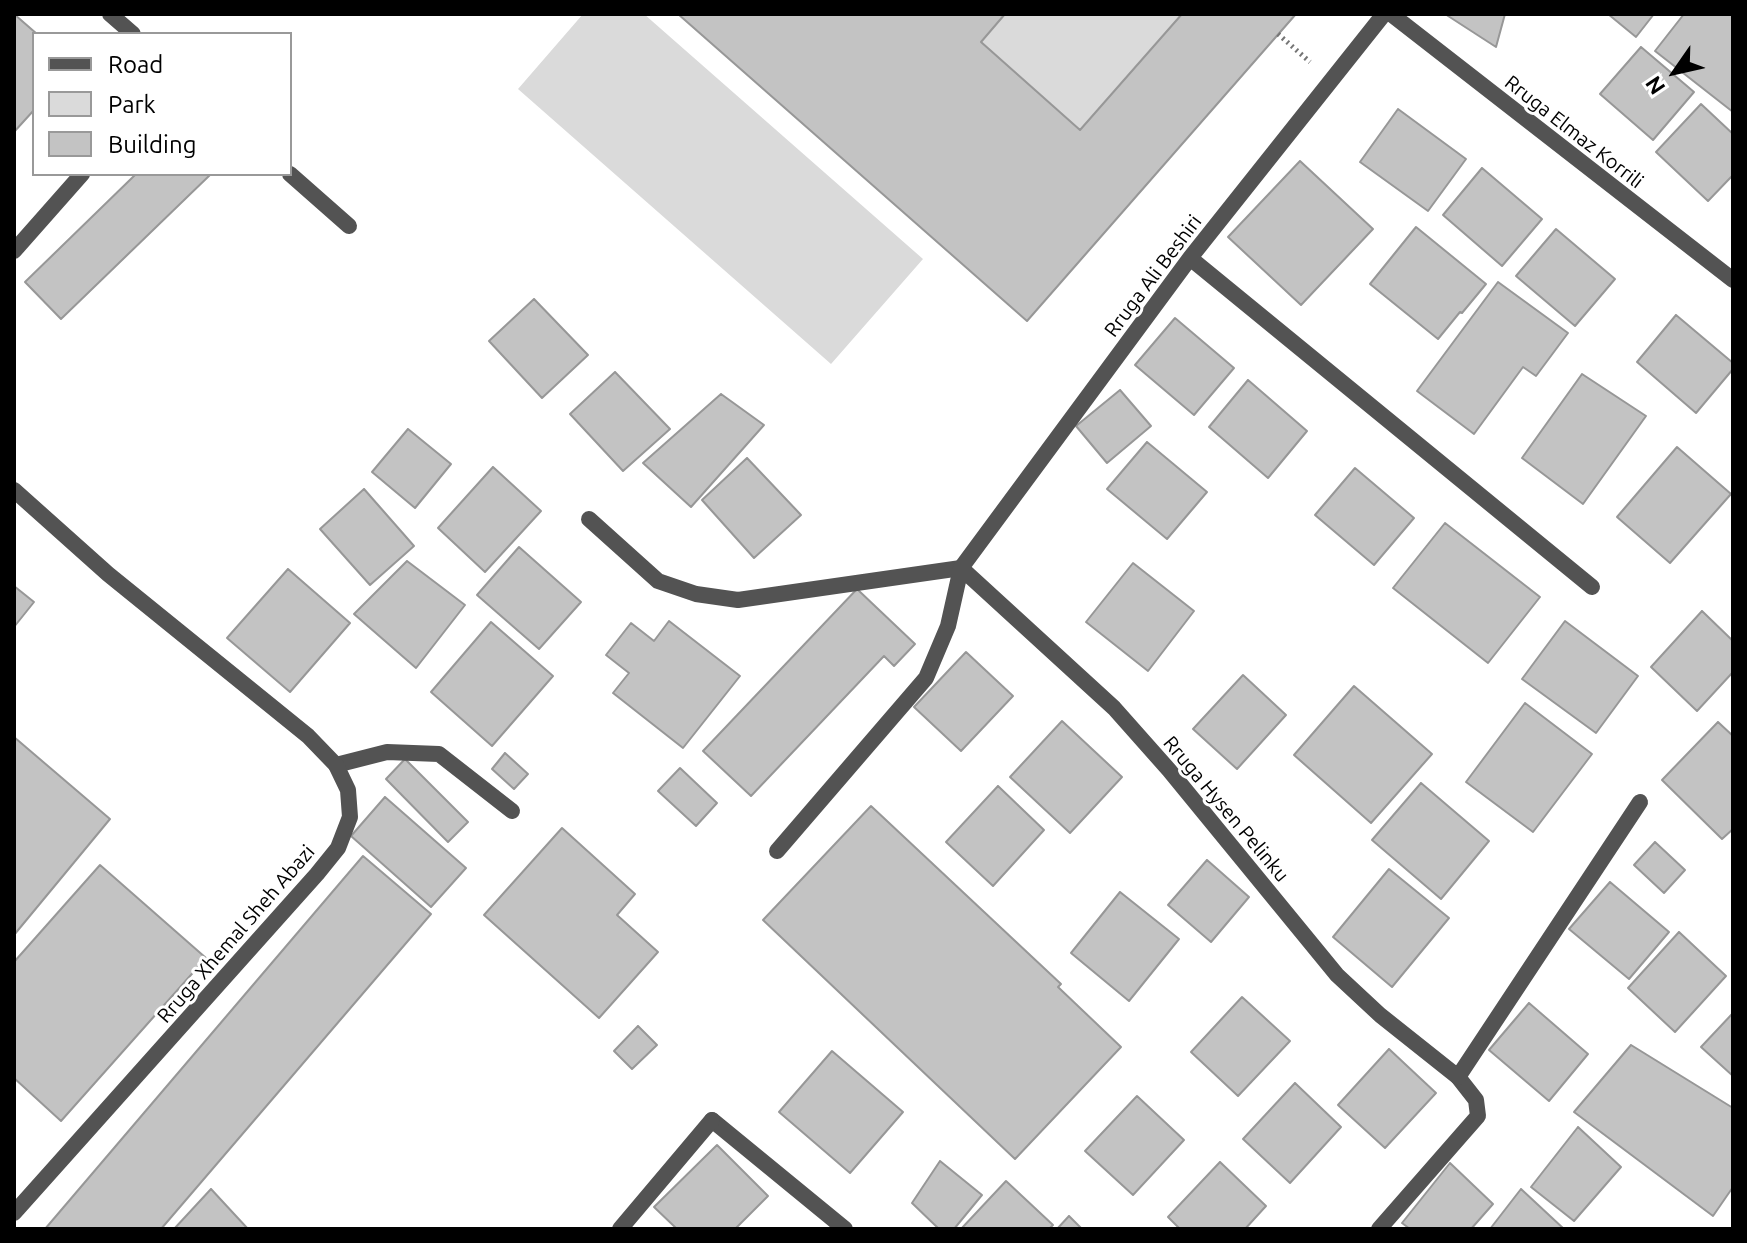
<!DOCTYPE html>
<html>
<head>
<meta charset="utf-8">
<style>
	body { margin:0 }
	#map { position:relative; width:1747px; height:1243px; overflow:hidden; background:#fff; font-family:Ubuntu,sans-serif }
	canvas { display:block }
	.frame { position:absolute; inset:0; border:16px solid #000; pointer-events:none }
	.legend { position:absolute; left:32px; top:32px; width:260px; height:144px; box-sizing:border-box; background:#fff; border:2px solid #999; margin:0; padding:10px 14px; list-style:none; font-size:24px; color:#000 }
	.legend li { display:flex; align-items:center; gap:16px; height:40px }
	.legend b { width:40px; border:2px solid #999 }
	.north { position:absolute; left:1635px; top:32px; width:80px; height:80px; -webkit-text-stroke:6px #fff; paint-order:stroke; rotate:236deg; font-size:22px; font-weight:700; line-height:32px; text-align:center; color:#000 }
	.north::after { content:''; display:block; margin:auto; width:28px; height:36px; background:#000; clip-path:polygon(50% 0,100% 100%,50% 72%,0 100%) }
</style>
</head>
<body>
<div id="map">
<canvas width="1747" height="1243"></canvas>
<div class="frame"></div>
<ul class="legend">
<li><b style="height:10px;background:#535353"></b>Road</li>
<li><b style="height:22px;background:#dadada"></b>Park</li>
<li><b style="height:22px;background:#c3c3c3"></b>Building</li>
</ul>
<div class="north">N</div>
</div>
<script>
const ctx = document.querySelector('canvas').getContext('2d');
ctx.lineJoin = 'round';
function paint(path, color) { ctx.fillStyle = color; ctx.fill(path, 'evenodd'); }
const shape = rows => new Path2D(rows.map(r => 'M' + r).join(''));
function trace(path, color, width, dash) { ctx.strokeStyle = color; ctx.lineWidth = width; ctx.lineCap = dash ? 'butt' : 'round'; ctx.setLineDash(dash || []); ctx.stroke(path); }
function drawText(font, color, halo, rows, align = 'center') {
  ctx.font = font + ' Ubuntu,sans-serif'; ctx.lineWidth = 6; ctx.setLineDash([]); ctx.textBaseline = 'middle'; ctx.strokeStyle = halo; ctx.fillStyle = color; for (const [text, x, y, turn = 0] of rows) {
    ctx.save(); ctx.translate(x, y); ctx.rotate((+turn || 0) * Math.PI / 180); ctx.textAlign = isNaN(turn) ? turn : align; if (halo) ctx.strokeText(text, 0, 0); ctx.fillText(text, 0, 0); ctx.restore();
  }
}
const green = shape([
	[583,14,644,14,923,259,831,364,518,89],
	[1005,14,1182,14,1080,130,981,42]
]);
const building = shape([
	[14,14,37,34,34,34,34,110,14,132,14,14],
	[678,14,1005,14,981,42,1080,130,1182,14,1296,14,1027,321,678,14],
	[1445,14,1505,14,1496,47,1445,14],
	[1608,14,1654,14,1636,37,1608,14],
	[1684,14,1733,14,1733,112,1655,51,1684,14],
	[1641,47,1694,92,1653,140,1600,94,1641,47],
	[1701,104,1733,134,1733,175,1708,201,1656,152,1701,104],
	[1398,109,1466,159,1428,211,1360,162,1398,109],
	[1300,161,1373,229,1301,305,1228,237,1300,161],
	[1482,168,1542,219,1502,266,1443,215,1482,168],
	[136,174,211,174,61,319,25,282,136,174],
	[1416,227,1486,284,1462,313,1460,312,1438,339,1370,284,1416,227],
	[1556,229,1615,279,1575,326,1516,276,1556,229],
	[1498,282,1568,333,1536,376,1523,367,1474,434,1417,391,1498,282],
	[534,299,588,355,542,398,489,341,534,299],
	[1676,315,1733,363,1733,369,1696,413,1637,362,1676,315],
	[1175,318,1234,368,1194,415,1135,365,1175,318],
	[615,372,670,429,623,471,570,414,615,372],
	[1582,374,1646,416,1583,504,1522,458,1582,374],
	[1248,380,1307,431,1268,478,1209,427,1248,380],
	[1120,390,1151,426,1107,463,1076,426,1120,390],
	[721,394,764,425,691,507,643,463,721,394],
	[408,429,451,464,415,508,372,472,408,429],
	[1147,442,1207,492,1167,539,1107,489,1147,442],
	[1677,447,1731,494,1670,563,1617,517,1677,447],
	[747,458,801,515,754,558,702,500,747,458],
	[493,467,541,511,485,572,438,528,493,467],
	[1355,468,1414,518,1374,565,1315,515,1355,468],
	[364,489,414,546,370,585,320,529,364,489],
	[1445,523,1540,597,1488,663,1393,588,1445,523],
	[519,547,581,602,539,649,477,595,519,547],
	[407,561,465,605,416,668,354,614,407,561],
	[1133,563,1194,611,1148,671,1086,622,1133,563],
	[288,569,350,623,290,692,227,638,288,569],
	[14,586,34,602,14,627,14,586],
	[857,589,915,644,894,666,884,656,751,796,703,751,857,589],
	[1702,611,1733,641,1733,672,1697,711,1651,667,1702,611],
	[669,621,740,676,683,748,613,693,629,673,606,655,631,623,654,641,669,621],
	[1565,621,1638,676,1596,733,1522,679,1565,621],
	[491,622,553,676,492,746,431,692,491,622],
	[966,652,1013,696,961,751,914,707,966,652],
	[1243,675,1286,715,1237,769,1193,729,1243,675],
	[1354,686,1432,754,1371,823,1294,755,1354,686],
	[1525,703,1592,754,1533,832,1466,782,1525,703],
	[1062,721,1122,777,1070,833,1010,777,1062,721],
	[1718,722,1733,736,1733,829,1722,839,1662,780,1718,722],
	[14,737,110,819,14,935,14,737],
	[505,753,528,774,514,789,492,769,505,753],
	[405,759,468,822,448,842,386,779,405,759],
	[680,768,717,803,696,826,658,791,680,768],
	[1421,783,1489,841,1441,899,1372,840,1421,783],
	[998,786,1044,830,993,886,946,842,998,786],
	[385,797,466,868,431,907,351,836,385,797],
	[871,806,1061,984,1058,987,1121,1047,1015,1159,763,920,871,806],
	[562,828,635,894,617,915,658,952,599,1018,484,915,562,828],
	[1655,842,1685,870,1664,893,1634,865,1655,842],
	[363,856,431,914,161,1229,45,1229,363,856],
	[1207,860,1249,897,1211,942,1168,905,1207,860],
	[100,865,206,958,61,1121,14,1078,14,962,100,865],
	[1389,869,1449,918,1392,987,1333,937,1389,869],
	[1610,882,1669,932,1629,979,1569,929,1610,882],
	[1120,892,1179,939,1129,1001,1071,953,1120,892],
	[1679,932,1726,976,1675,1032,1628,988,1679,932],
	[1242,997,1290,1041,1238,1096,1191,1052,1242,997],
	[1529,1003,1588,1054,1549,1101,1489,1050,1529,1003],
	[1733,1013,1733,1076,1701,1047,1733,1013],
	[638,1026,657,1045,632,1069,614,1051,638,1026],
	[1631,1045,1733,1108,1733,1187,1713,1216,1574,1112,1631,1045],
	[1389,1049,1436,1093,1385,1148,1338,1105,1389,1049],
	[832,1051,903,1112,850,1173,779,1112,832,1051],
	[1295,1083,1341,1127,1290,1183,1243,1139,1295,1083],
	[1137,1096,1184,1140,1133,1195,1085,1151,1137,1096],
	[1578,1127,1621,1167,1574,1221,1531,1187,1578,1127],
	[717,1145,768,1196,735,1229,677,1229,654,1207,717,1145],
	[940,1161,982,1195,954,1229,939,1229,912,1203,940,1161],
	[1220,1162,1266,1206,1245,1229,1180,1229,1168,1217,1220,1162],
	[1450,1163,1493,1204,1471,1229,1410,1229,1402,1223,1450,1163],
	[1006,1181,1053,1225,1049,1229,961,1229,1006,1181],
	[211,1189,248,1229,174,1229,211,1189],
	[1521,1189,1564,1229,1490,1229,1521,1189],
	[1069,1216,1082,1229,1057,1229,1069,1216]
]);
const path = shape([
	[1278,34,1310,62]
]);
const lane = shape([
	[110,14,133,34],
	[290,174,349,226],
	[14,251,82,174],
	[589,519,658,581,696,594,738,600,961,568],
	[336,765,387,752,439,754,512,811],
	[712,1120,845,1229],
	[1379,1229,1478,1116,1476,1100,1458,1077]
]);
const street = shape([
	[1391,14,1733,280],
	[1190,258,1592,587],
	[14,490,108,574,308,736,336,765,348,790,350,817,338,848,317,874,14,1213],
	[961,568,1114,708,1169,770,1337,975,1380,1015,1458,1077,1640,802],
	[777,851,926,678,948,626,961,568,1190,258,1384,14],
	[620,1229,712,1120]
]);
const streetNames = [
	["Rruga Elmaz Korrili",1574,132,38],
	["Rruga Ali Beshiri",1153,276,-53],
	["Rruga Hysen Pelinku",1226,809,50],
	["Rruga Xhemal Sheh Abazi",236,934,-49]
];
paint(green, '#dadada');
paint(building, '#c3c3c3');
trace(building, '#979797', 2);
trace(path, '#757575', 5, [2, 4]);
trace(lane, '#535353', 16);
trace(street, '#535353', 16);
drawText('20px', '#000', '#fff', streetNames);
</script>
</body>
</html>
